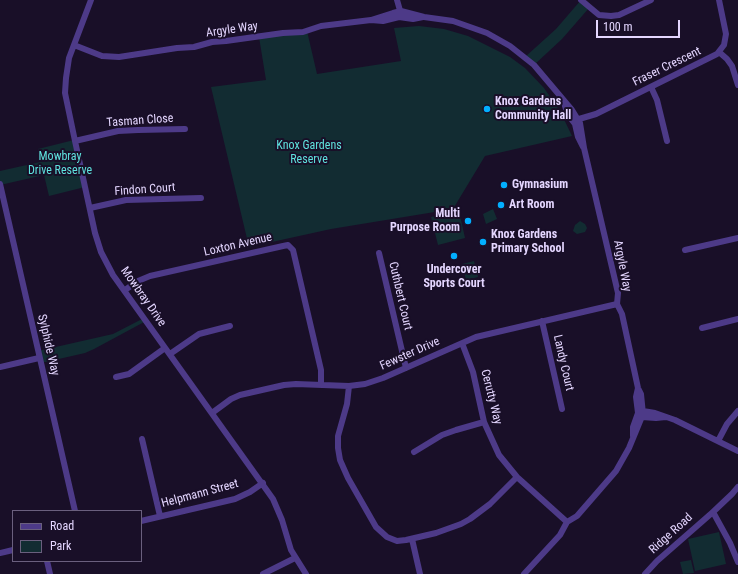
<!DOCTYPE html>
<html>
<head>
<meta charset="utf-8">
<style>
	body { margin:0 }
	#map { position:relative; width:738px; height:574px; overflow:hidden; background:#190f28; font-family:"Roboto Condensed",sans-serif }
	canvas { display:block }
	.legend { position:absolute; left:12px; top:510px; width:130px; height:52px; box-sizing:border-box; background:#190f28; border:1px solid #6a5f7e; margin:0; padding:5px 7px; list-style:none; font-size:12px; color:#e4d6ff }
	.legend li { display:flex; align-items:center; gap:8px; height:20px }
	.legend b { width:20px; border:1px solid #6a5f7e }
	.scale { position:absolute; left:596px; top:20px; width:84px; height:18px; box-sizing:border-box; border:2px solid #e4d6ff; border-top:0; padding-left:5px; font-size:12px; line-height:14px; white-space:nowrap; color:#e4d6ff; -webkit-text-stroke:3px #190f28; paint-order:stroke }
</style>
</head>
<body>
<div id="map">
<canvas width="738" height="574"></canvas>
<ul class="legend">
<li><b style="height:5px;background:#4d3a88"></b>Road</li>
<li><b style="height:11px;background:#122c32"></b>Park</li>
</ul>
<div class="scale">100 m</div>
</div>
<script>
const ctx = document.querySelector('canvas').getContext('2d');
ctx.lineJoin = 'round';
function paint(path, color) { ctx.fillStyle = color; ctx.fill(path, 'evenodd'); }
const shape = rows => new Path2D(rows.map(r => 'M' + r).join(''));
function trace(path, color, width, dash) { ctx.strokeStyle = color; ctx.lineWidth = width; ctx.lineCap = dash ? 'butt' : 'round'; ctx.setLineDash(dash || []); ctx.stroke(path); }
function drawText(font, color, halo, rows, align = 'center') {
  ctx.font = font + ' "Roboto Condensed",sans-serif'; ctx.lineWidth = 4; ctx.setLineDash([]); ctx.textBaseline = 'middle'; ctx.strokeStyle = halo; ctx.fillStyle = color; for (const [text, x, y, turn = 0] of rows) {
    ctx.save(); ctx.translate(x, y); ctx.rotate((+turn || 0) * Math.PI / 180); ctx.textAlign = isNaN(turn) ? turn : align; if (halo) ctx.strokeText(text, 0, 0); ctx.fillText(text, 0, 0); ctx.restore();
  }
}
const green = shape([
	[581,0,589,8,562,39,534,65,525,57,556,29],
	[419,26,444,29,468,36,510,57,525,68,544,88,560,111,572,136,485,156,453,209,331,229,249,247,211,87,266,80,259,37,307,31,317,74,401,61,394,28],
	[74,140,85,187,49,196,44,175,0,185,0,171,40,162,38,149],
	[493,209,497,219,486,224,483,214],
	[459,211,465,238,438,245,431,217],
	[580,221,585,224,587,228,585,232,577,234,573,231,575,225],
	[474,261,478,277,466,280,462,264],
	[144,318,146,321,94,349,85,353,41,363,38,351,113,334],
	[719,532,726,564,695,571,688,539],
	[691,560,694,573,683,574,680,562]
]);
const street = shape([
	[91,0,69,58,66,78,65,93,75,141,95,233,101,252,113,275,273,499,282,520,291,550,306,574],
	[397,0,401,14],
	[581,0,599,15,611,16,619,15,651,0],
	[371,20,393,13,401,11,424,17,453,21,487,33,510,46,534,65,572,110,580,123,584,148,618,293,617,304,622,314,638,388,641,394,643,414,629,448,616,471,577,516,567,522,560,535,524,574],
	[74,45,102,56,119,57,177,48,194,47,212,42,226,41,283,33,303,32,321,26,371,20,383,21,399,17,413,19,423,17],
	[719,52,727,59,732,66,738,85],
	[651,87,657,100,667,141],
	[564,103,568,115,575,124,578,137,583,147],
	[575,124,579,119,596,114,717,54,724,45,726,34,719,0],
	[75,141,118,131,138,130,185,129],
	[0,184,75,511],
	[90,208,126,200,201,198],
	[685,250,738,238],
	[379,253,406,368],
	[125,290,138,281,150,276,283,246,288,245,293,250,321,370,321,385],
	[542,321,562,409],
	[702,328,738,319],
	[462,343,473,372,484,422,499,455,517,477,567,522],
	[170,354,199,334,230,326],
	[0,367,39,358],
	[116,377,129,374,165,348],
	[349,386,347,404,338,436,338,448,340,460,348,478,376,527,387,537,397,541,406,540,436,533,461,524,470,519,490,504,517,477],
	[212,413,231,399,240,395,284,385,296,384,349,386,365,384,383,378,476,337,617,304],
	[666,417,656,418,642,417,638,413,643,411,655,413,675,420,738,451],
	[633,436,633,427,638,413,636,397,638,388],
	[142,439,160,516],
	[718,441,727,424,738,411],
	[414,452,442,435,456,430,484,422],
	[713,512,730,543,738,562],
	[141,521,235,499,250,492,263,483],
	[412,539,420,574],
	[0,553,13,550],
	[47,561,50,574],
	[263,574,295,558],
	[645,574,657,561,713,512,732,494,738,487]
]);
const markers = [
	[487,109,4,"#02afff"],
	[504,185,4,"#02afff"],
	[501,205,4,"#02afff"],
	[468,221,4,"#02afff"],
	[483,242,4,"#02afff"],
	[454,256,4,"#02afff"]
];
const streetNames = [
	["Argyle Way",232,30,-8],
	["Fraser Crescent",667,67,-26],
	["Tasman Close",140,121,-4],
	["Findon Court",145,190,-4],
	["Loxton Avenue",238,245,-13],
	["Argyle Way",622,266,79],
	["Cuthbert Court",400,296,77],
	["Mowbray Drive",143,297,55],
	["Sylphide Way",48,345,77],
	["Fewster Drive",410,354,-24],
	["Landy Court",563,363,77],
	["Cerutty Way",491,397,76],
	["Helpmann Street",200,494,-15],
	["Ridge Road",671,534,-42]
];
const poiNames = [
	["Knox Gardens",495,102],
	["Community Hall",495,116],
	["Gymnasium",512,185],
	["Art Room",509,205],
	["Multi",460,214,"right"],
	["Purpose Room",460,228,"right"],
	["Knox Gardens",491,235],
	["Primary School",491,249],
	["Undercover",454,270,"center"],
	["Sports Court",454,284,"center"]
];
const parkNames = [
	["Knox Gardens",309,146],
	["Reserve",309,160],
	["Mowbray",60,157],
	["Drive Reserve",60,171]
];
paint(green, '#122c32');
trace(street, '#4d3a88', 6);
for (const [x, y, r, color] of markers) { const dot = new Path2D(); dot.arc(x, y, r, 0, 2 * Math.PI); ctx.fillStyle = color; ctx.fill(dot); trace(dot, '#190f28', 1.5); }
drawText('12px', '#e4d6ff', '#190f28', streetNames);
drawText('bold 12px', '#e4d6ff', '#190f28', poiNames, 'left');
drawText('12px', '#5fe2de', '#190f28', parkNames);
</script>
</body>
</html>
